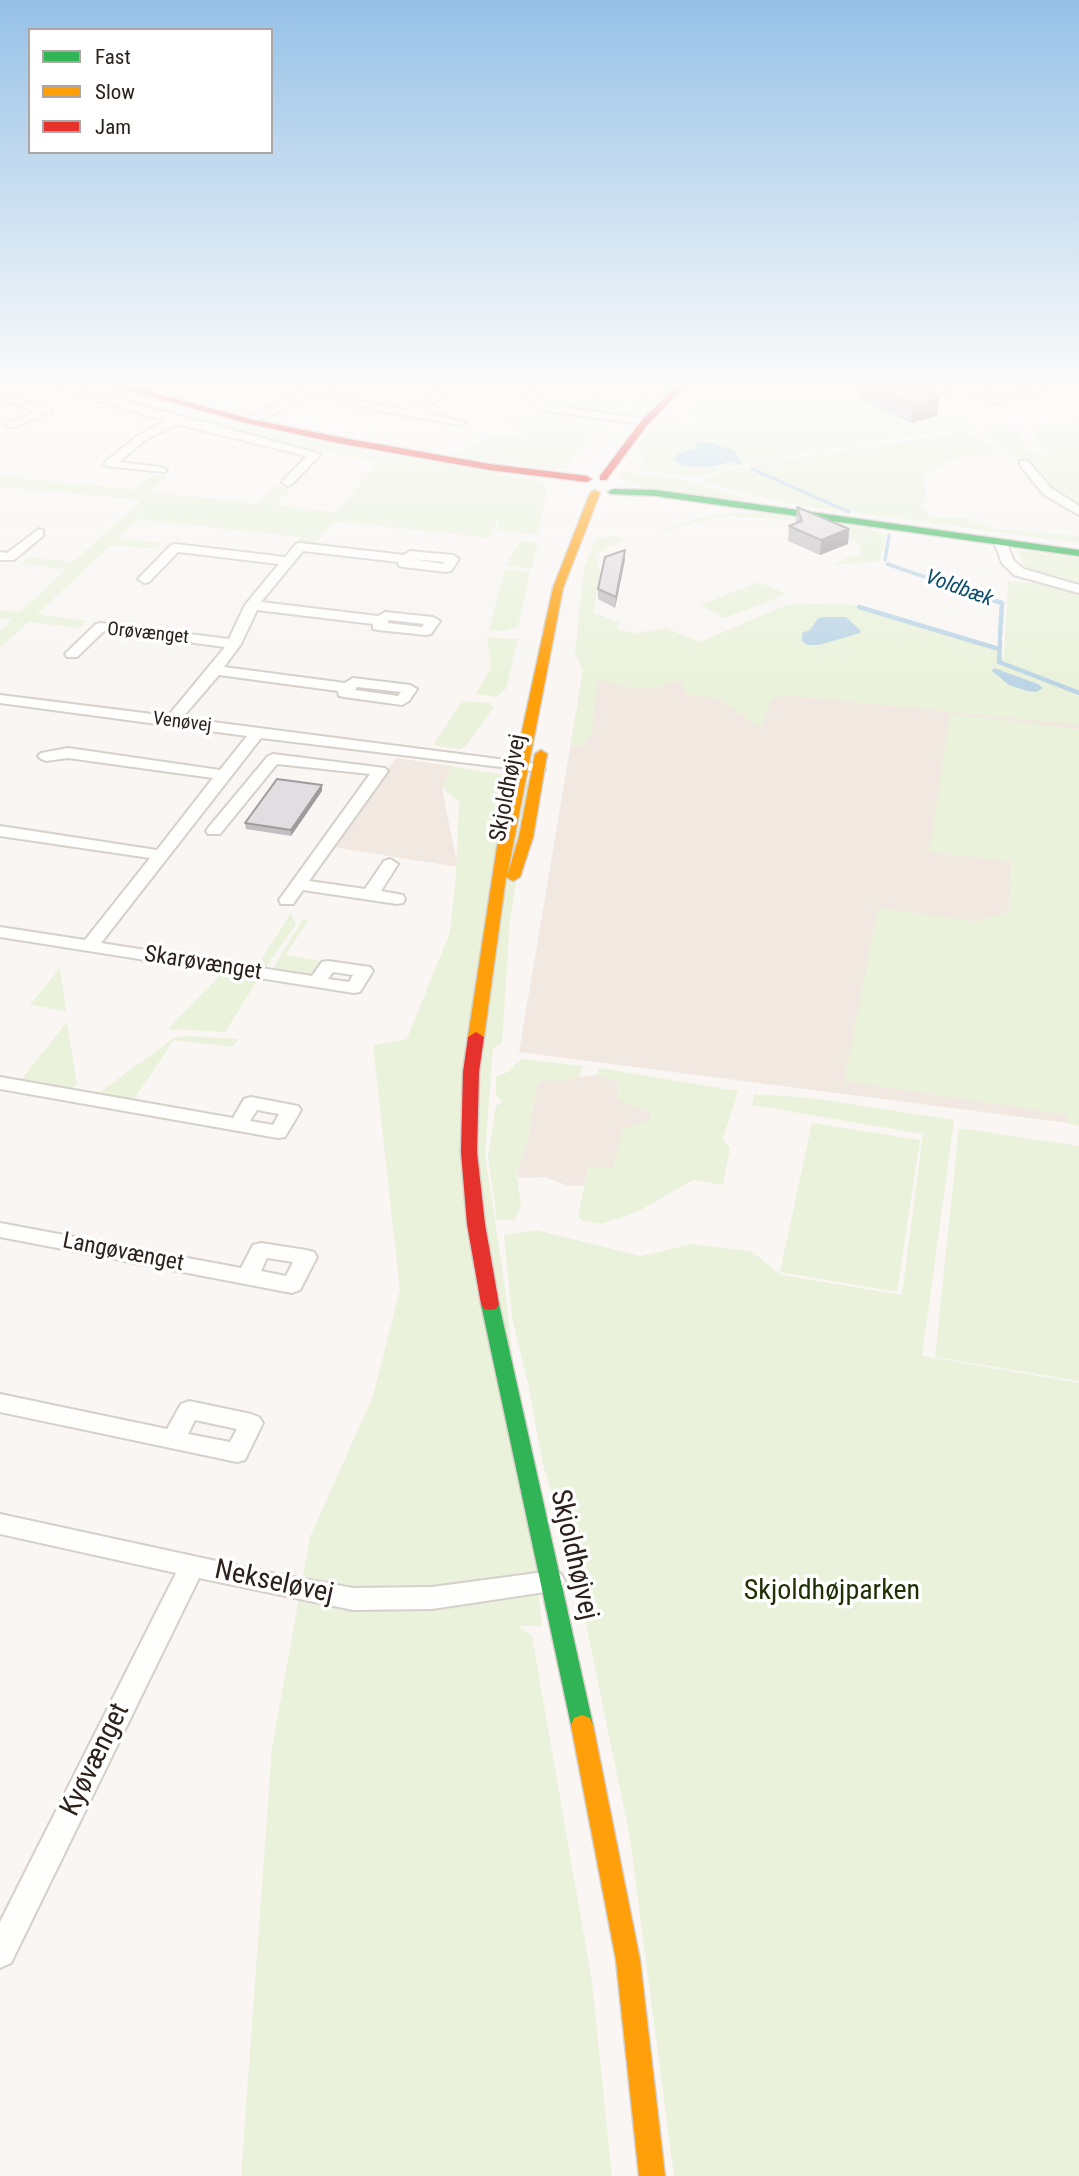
<!DOCTYPE html>
<html>
<head>
<meta charset="utf-8">
<style>
	body { margin:0 }
	#map { position:relative; width:1079px; height:2176px; overflow:hidden; background:#f9f6f3; font-family:"Roboto Condensed",sans-serif }
	canvas { display:block }
	.legend { position:absolute; left:28px; top:28px; width:245px; height:126px; box-sizing:border-box; background:#fff; border:2px solid #aba6a4; margin:0; padding:9px 12px; list-style:none; font-size:21px; color:#2c211b }
	.legend li { display:flex; align-items:center; gap:14px; height:35px }
	.legend b { width:35px; border:2px solid #aba6a4 }
</style>
</head>
<body>
<div id="map">
<canvas width="1079" height="2176"></canvas>
<ul class="legend">
<li><b style="height:9px;background:#30b455"></b>Fast</li>
<li><b style="height:9px;background:#ff9f0a"></b>Slow</li>
<li><b style="height:9px;background:#e5322d"></b>Jam</li>
</ul>
</div>
<script>
const ctx = document.querySelector('canvas').getContext('2d');
ctx.lineJoin = 'round';
function paint(path, color) { ctx.fillStyle = color; ctx.fill(path, 'evenodd'); }
const shape = rows => new Path2D(rows.map(r => 'M' + r).join(''));
function trace(path, color, width, dash) { ctx.strokeStyle = color; ctx.lineWidth = width; ctx.lineCap = dash ? 'butt' : 'round'; ctx.setLineDash(dash || []); ctx.stroke(path); }
function drawText(font, color, halo, rows, align = 'center') {
  ctx.font = font + ' "Roboto Condensed",sans-serif'; ctx.lineWidth = 7; ctx.setLineDash([]); ctx.textBaseline = 'middle'; ctx.strokeStyle = halo; ctx.fillStyle = color; for (const [text, x, y, turn = 0] of rows) {
    ctx.save(); ctx.translate(x, y); ctx.rotate((+turn || 0) * Math.PI / 180); ctx.textAlign = isNaN(turn) ? turn : align; if (halo) ctx.strokeText(text, 0, 0); ctx.fillText(text, 0, 0); ctx.restore();
  }
}
const built = shape([
	[915,381,1040,381,1047,383,1045,386,981,400],
	[860,607,1079,693,1079,921,1071,932,1068,1123,519,1052,586,653,648,684],
	[396,758,451,766,442,789,458,867,333,847],
	[597,1075,617,1080,617,1099,651,1113,650,1120,613,1168,588,1168,584,1186,566,1185,545,1177,519,1178,517,1173,529,1134,538,1082]
]);
const green = shape([
	[574,381,628,381,644,388,612,416,572,410,545,402,602,395],
	[659,381,683,381,646,413,634,417,617,416],
	[733,381,861,381,882,389,851,397,914,426,950,416,969,427,790,455,785,453,781,458,734,466,703,476,681,476,641,470,644,457,633,449,660,421,683,425,696,425,705,422,690,410],
	[151,408,209,418,384,455,386,453,537,481,546,485,547,491,539,531,537,535,497,530,498,520,488,538,334,521,311,546,295,544,300,537,137,519,118,538,163,543,157,549,111,545,37,614,87,621,80,628,29,622,0,648,0,631,12,620,0,618,0,610,20,612,67,569,21,564,28,557,73,562,142,500,0,487,0,476,135,490,154,474,168,475,150,492,259,504,276,486,292,488,275,505,336,512,378,462,215,427],
	[552,411,572,415,549,428,588,420,605,423,601,427,598,426,566,468,551,470,444,453,466,451,492,433,510,437,546,429,512,435,528,425,510,420],
	[1048,426,1079,426,1079,507,1061,496,1044,479,1032,460,1015,460,983,433,991,428,1017,430,1026,443,1025,450,1052,457,1053,453,1039,448,1036,434],
	[968,431,1002,454,955,458,924,475,926,501,921,504,932,518,963,518,996,529,1079,536,1079,543,791,504,703,482,703,480,717,473,752,465],
	[620,472,675,478,744,498,741,501,649,489,630,483,623,478],
	[737,513,760,513,871,529,886,535,880,561,837,565,835,564,849,557,859,554,861,544,816,526,790,520,734,516,715,518,666,531,663,529,708,516],
	[617,536,626,541,607,547,596,556,601,576,593,612,619,623,616,629,635,633,666,628,699,642,787,605,845,603,993,648,1004,659,1008,581,1055,585,1079,592,1079,725,784,695,771,699,762,726,756,725,716,698,686,695,681,680,655,688,618,686,598,679,592,732,581,747,571,745,583,670,575,654,584,567,596,539],
	[519,541,538,543,532,568,506,566],
	[1016,550,1079,558,1079,586,1026,569],
	[505,569,530,572,518,627,504,631,489,630],
	[759,582,787,594,725,618,699,605],
	[487,637,518,639,506,689,496,697,475,694,491,669],
	[462,701,490,703,494,707,465,747,460,749,436,746,434,744],
	[950,714,1079,729,1079,1126,1068,1123,1068,1115,844,1081,878,908,975,921,1009,912,1011,862,929,852],
	[451,766,533,780,510,920,502,1043,493,1048,485,1154,505,1288,542,1626,518,1626,532,1636,592,1982,612,2176,241,2176,272,1748,310,1537,373,1396,400,1290,373,1045,407,1039,450,932,456,875,459,801,442,788],
	[291,913,296,924,265,969,256,968],
	[303,919,308,920,286,955,327,962,315,977,272,970],
	[60,968,66,1011,30,1005],
	[222,973,259,978,225,1032,168,1029],
	[67,1022,77,1085,70,1088,22,1079],
	[185,1036,238,1039,233,1047,174,1040,134,1099,99,1093,174,1038],
	[521,1059,583,1066,579,1078,538,1082,529,1134,517,1173,521,1208,514,1220,497,1220,488,1156,496,1106,501,1103,501,1099,496,1096,496,1076,506,1073],
	[599,1068,738,1091,723,1139,730,1148,723,1185,693,1180,637,1212,601,1224,583,1221,578,1217,588,1168,613,1168,622,1129,650,1120,651,1113,617,1099,617,1081,597,1075],
	[754,1094,811,1098,954,1120,922,1356,1079,1383,1079,2176,674,2176,630,1838,577,1580,543,1464,528,1384,512,1317,504,1235,537,1230,641,1256,692,1244,751,1251,781,1275,902,1295,923,1134,752,1105],
	[812,1123,920,1140,897,1292,780,1272],
	[959,1128,1079,1146,1079,1381,935,1357]
]);
const water = shape([
	[700,442,713,443,735,451,740,459,711,467,683,466,673,460,679,453,696,448,695,443],
	[824,617,846,617,861,631,860,633,819,645,808,645,802,641,802,633,810,630,818,618],
	[994,668,1038,684,1043,688,1036,692,1027,691,1009,685,992,671]
]);
const streamFar1 = shape([
	[736,462,740,463],
	[752,469,849,512],
	[885,560,889,535],
	[887,564,990,599]
]);
const stream = shape([
	[984,597,1002,603,1000,636],
	[859,607,999,649],
	[1000,640,999,662,1079,693]
]);
const street = shape([
	[35,381,51,381,321,454,292,484,288,486,282,482,307,456,176,424,145,440,119,462,161,467,167,470,165,472,105,466,105,462,137,436,165,421,35,381],
	[299,381,311,381,326,390,355,400,409,410,438,391,430,381,440,381,449,392,421,412,465,422,459,425,353,406,316,393,253,423,245,423,245,419,308,388,299,381],
	[511,381,522,381,546,403,554,406,645,419,651,422,645,425,548,411,538,407,511,381],
	[887,381,902,381,949,398,940,400,887,381],
	[1060,381,1076,381,995,404,990,401,1060,381],
	[0,394,51,409,52,411,15,427,7,427,7,423,36,411,0,400,0,394],
	[1020,461,1028,461,1051,488,1079,506,1079,515,1043,494,1020,465,1020,461],
	[39,529,43,530,43,536,14,560,0,560,0,552,7,553,39,529],
	[1001,540,1007,544,1014,561,1024,569,1079,585,1079,593,1014,575,1002,563,995,544,1001,540],
	[300,543,404,555,410,551,453,555,459,559,451,571,446,572,404,567,399,566,398,562,303,551,261,602,378,616,385,612,433,617,440,621,431,634,426,635,378,630,373,629,373,624,257,610,241,644,224,667,345,683,353,678,410,685,417,689,409,701,402,705,344,697,339,696,338,691,219,675,182,718,537,764,542,766,545,769,542,772,261,738,101,943,312,976,322,962,328,961,370,967,373,971,360,992,354,993,0,937,0,927,85,940,150,858,0,836,0,826,157,850,213,778,68,758,46,761,41,759,38,756,41,753,68,748,220,770,247,736,0,703,0,695,168,716,225,647,104,631,77,657,67,657,65,654,96,624,101,623,229,639,245,605,279,564,178,552,149,582,144,583,138,579,171,545,175,544,285,557,296,544,300,543],
	[413,559,444,562,443,564,413,559],
	[389,620,424,624,422,627,387,623,389,620],
	[357,687,401,692,398,696,355,690,357,687],
	[333,972,353,975,349,982,328,979,333,972],
	[273,754,385,768,388,771,309,881,365,889,384,861,390,859,398,864,381,891,403,895,405,899,403,903,397,904,303,890,293,904,281,904,279,900,370,774,277,764,220,834,208,834,206,831,208,828,268,756,273,754],
	[0,1077,233,1118,244,1099,251,1097,298,1106,301,1110,285,1137,278,1138,0,1089,0,1077],
	[257,1110,279,1114,273,1125,250,1121,257,1110],
	[0,1223,241,1268,253,1245,261,1243,306,1250,314,1252,317,1257,300,1290,292,1293,0,1237,0,1223],
	[267,1258,293,1262,286,1276,261,1271,267,1258],
	[0,1394,167,1429,181,1404,189,1401,251,1414,259,1417,263,1423,245,1460,237,1462,0,1412,0,1394],
	[195,1420,237,1429,230,1442,188,1434,195,1420],
	[0,1514,276,1574,353,1588,432,1587,552,1571,561,1574,565,1581,561,1588,552,1591,432,1609,353,1610,199,1578,11,1963,0,1968,0,1922,176,1573,0,1534,0,1514]
]);
const fast = shape([
	[613,489,656,490,1079,550,1079,556,656,496,610,494,608,492,613,489],
	[490,1298,496,1299,499,1304,593,1725,590,1732,582,1735,574,1732,571,1725,481,1304,484,1299,490,1298]
]);
const slow = shape([
	[595,490,600,493,563,588,507,876,519,837,535,754,541,750,547,754,533,837,520,877,513,881,506,877,484,1037,476,1042,468,1037,497,847,553,588,590,493,595,490],
	[582,1715,590,1718,593,1725,640,1960,665,2176,639,2176,616,1960,571,1725,574,1718,582,1715]
]);
const jam = shape([
	[97,381,110,381,250,419,338,437,490,464,587,476,592,479,587,482,490,470,338,443,246,423,97,381],
	[682,381,691,381,648,424,606,480,600,480,600,476,642,420,682,381],
	[476,1032,484,1037,479,1072,477,1152,485,1224,499,1304,496,1309,490,1310,484,1309,481,1304,467,1224,461,1152,463,1072,468,1037,476,1032]
]);
const wall = shape([
	[860,381,899,381,937,416,911,423,858,399],
	[961,381,1005,381,986,388],
	[797,507,849,529,848,544,820,555,788,541,789,526,796,523],
	[625,550,625,560,615,608,598,599,598,589],
	[322,791,291,836,246,829,245,823]
]);
const shadedWall = shape([
	[987,381,1005,381,986,388],
	[939,398,937,416,911,423,914,405],
	[849,529,848,544,820,555,821,540],
	[625,550,625,560,615,608,616,597],
	[322,785,322,791,291,836,291,830]
]);
const building = shape([
	[860,381,899,381,939,398,914,405,860,381],
	[797,507,849,529,821,540,789,526,802,521,797,507],
	[625,550,616,597,598,589,605,557,625,550],
	[277,779,322,785,291,830,245,823,277,779]
]);
const farStreetnames = [
	["Orøvænget",148,634,6],
	["Venøvej",182,723,7]
];
const farWaternames = [
	["Voldbæk",959,589,20]
];
const streetNames = [
	["Skjoldhøjvej",509,788,-79],
	["Skarøvænget",203,964,9],
	["Langøvænget",123,1253,11]
];
const nearStreetnames = [
	["Skjoldhøjvej",573,1555,77],
	["Nekseløvej",274,1583,12],
	["Kyøvænget",96,1760,-64]
];
const nearParknames = [
	["Skjoldhøjparken",832,1592]
];
paint(built, '#f2e8e2');
paint(green, '#eaf2db');
paint(water, '#bcd5e6');
trace(streamFar1, '#bcd5e6', 3.5);
trace(stream, '#bcd5e6', 4.5);
trace(street, '#d6d0cb', 4);
trace(fast, '#d6d0cb', 3);
trace(slow, '#d6d0cb', 3);
trace(jam, '#d6d0cb', 3);
paint(street, '#fefefd');
paint(fast, '#30b455');
paint(slow, '#ff9f0a');
paint(jam, '#e5322d');
paint(wall, '#c2bec1');
paint(shadedWall, '#9e9b9d');
paint(building, '#e2dde0');
trace(building, '#9e9b9d', 2);
const sky = ctx.createLinearGradient(0, 0, 0, 685);
sky.addColorStop(0, '#96c1e7');
sky.addColorStop(0.56, '#fcfbfa');
sky.addColorStop(1, '#fcfbfa00');
ctx.fillStyle = sky;
ctx.fillRect(0, 0, 1079, 685);
drawText('19px', '#2c211b', '#fff', farStreetnames);
drawText('italic 21px', '#094c6e', '#fff', farWaternames);
drawText('23px', '#2c211b', '#fff', streetNames);
drawText('28px', '#2c211b', '#fff', nearStreetnames);
drawText('28px', '#212f04', '#fff', nearParknames);
</script>
</body>
</html>
